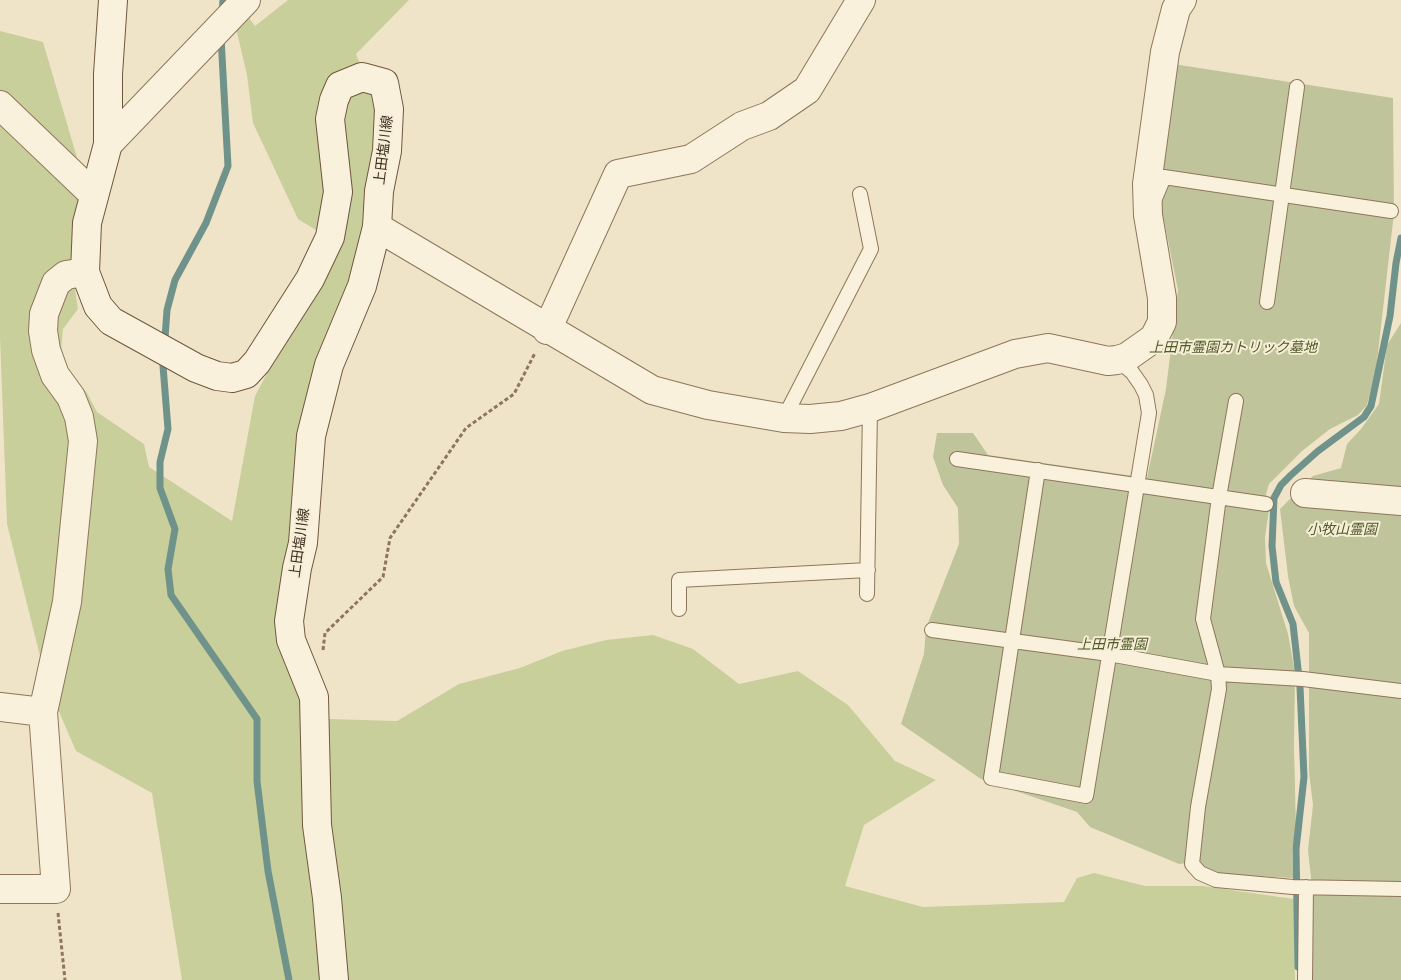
<!DOCTYPE html>
<html>
<head>
<meta charset="utf-8">
<style>
	body { margin:0 }
	canvas { display:block; background:#f0e4c8 }
</style>
</head>
<body>
<canvas width="1401" height="980"></canvas>
<script>
const ctx = document.querySelector('canvas').getContext('2d');
ctx.lineJoin = 'round';
function paint(path, color) { ctx.fillStyle = color; ctx.fill(path, 'evenodd'); }
const shape = rows => new Path2D(rows.map(r => 'M' + r).join(''));
function trace(path, color, width, dash) { ctx.strokeStyle = color; ctx.lineWidth = width; ctx.lineCap = dash ? 'butt' : 'round'; ctx.setLineDash(dash || []); ctx.stroke(path); }
function drawText(font, color, halo, rows, align = 'center') {
  ctx.font = font + ' "IBM Plex Serif","Noto Sans JP",serif'; ctx.lineWidth = 4; ctx.setLineDash([]); ctx.textBaseline = 'middle'; ctx.strokeStyle = halo; ctx.fillStyle = color; for (const [text, x, y, turn = 0] of rows) {
    ctx.save(); ctx.translate(x, y); ctx.rotate((+turn || 0) * Math.PI / 180); ctx.textAlign = isNaN(turn) ? turn : align; if (halo) ctx.strokeText(text, 0, 0); ctx.fillText(text, 0, 0); ctx.restore();
  }
}
const green = shape([
	[288,0,409,0,356,54,378,108,371,190,290,566,308,698,328,980,182,980,152,793,76,751,47,684,7,524,0,336,0,31,43,42,83,178,74,283,78,309,63,329,61,351,68,371,87,393,97,412,144,444,149,467,232,521,255,396,337,243,298,219,253,123,247,75,235,24,246,14,255,26],
	[653,635,693,649,739,684,798,671,848,705,895,761,936,780,864,825,845,886,923,907,1064,902,1077,878,1094,873,1145,886,1203,886,1294,899,1295,980,343,980,323,823,329,719,397,721,459,684,520,668,562,651,606,640]
]);
const cemetery = shape([
	[1173,64,1393,98,1394,213,1376,370,1367,405,1358,415,1330,429,1302,451,1269,484,1266,494,1269,510,1265,537,1266,563,1288,634,1295,672,1294,748,1296,829,1292,850,1293,878,1221,874,1205,867,1199,862,1179,864,1090,827,1077,812,981,779,901,724,924,654,926,628,959,544,958,508,943,485,933,457,937,433,973,433,988,455,1147,478,1166,389,1178,290,1158,191],
	[1401,323,1401,980,1311,980,1313,896,1308,850,1313,805,1309,772,1309,633,1294,606,1288,576,1280,509,1313,476,1341,468,1347,444,1361,429,1379,404,1387,345]
]);
const stream = shape([
	[222,14,223,0],
	[165,338,167,310,175,280,206,223,228,166,221,37],
	[163,366,168,429,160,462,160,488,175,529,168,569,171,595,257,719,257,781,268,871,289,980],
	[1298,967,1296,849,1304,777,1300,687,1293,624,1276,582,1272,546,1274,498,1281,485,1291,475,1318,451,1364,417,1371,406,1390,316,1396,263,1401,238]
]);
const path = shape([
	[323,650,325,633,383,577,390,538,466,428,514,394,535,353],
	[58,913,65,980]
]);
const lane = shape([
	[1154,201,1164,177,1391,211],
	[1267,302,1297,87],
	[1236,401,1219,497,1203,619,1218,674,1219,689,1198,807,1192,864,1200,873,1216,880,1293,887,1401,889],
	[784,418,871,249,860,194],
	[957,459,1266,504],
	[1038,470,991,778,1086,796,1149,413,1146,395,1141,385,1132,372,1117,360],
	[867,594,870,408],
	[679,609,679,580,868,570],
	[932,630,1109,654,1218,674,1303,679,1401,691],
	[1305,980,1306,887]
]);
const street = shape([
	[0,105,94,195],
	[108,144,246,0],
	[377,227,652,390,708,405,784,418,810,419,841,416,870,408,1015,354,1048,348,1108,361,1117,360,1127,357,1154,338,1162,322,1162,298,1148,215,1147,184,1165,52,1176,9,1182,0],
	[547,330,618,174,691,159,742,126,769,116,807,90,861,0],
	[1305,493,1401,501],
	[0,707,43,712],
	[0,889,56,889,43,712,67,602,83,441,79,417,71,397,55,375,46,350,43,331,44,314,56,283,66,275,85,272]
]);
const secondary = shape([
	[113,0,108,74,108,144,87,223,85,272,98,306,111,321,196,368,217,376,232,378,246,374,257,362,310,279,330,237,338,192,330,119,334,100,340,86,362,77,384,83,389,109,387,151,379,191,377,227,362,286,329,365,311,436,303,543,297,568,289,621,291,640,314,697,317,825,327,898,334,980]
]);
const streetNames = [
	["上田塩川線",384,150,-83],
	["上田塩川線",300,543,-82]
];
const parkNames = [
	["上田市霊園カトリック墓地",1233,348],
	["小牧山霊園",1342,530],
	["上田市霊園",1112,645]
];
paint(green, '#c9cf9b');
paint(cemetery, '#bfc49a');
trace(stream, '#6f938a', 7);
trace(lane, '#8d765c', 16);
trace(street, '#8d765c', 30);
trace(secondary, '#6f573f', 30);
trace(path, '#8d765c', 3, [4, 2.5]);
trace(lane, '#faf1dc', 14);
trace(street, '#faf1dc', 28);
trace(secondary, '#faf1dc', 28);
drawText('14px', '#3d2e20', '#f7eed8', streetNames);
drawText('italic 14px', '#4d5a26', '#f7eed8', parkNames);
</script>
</body>
</html>
